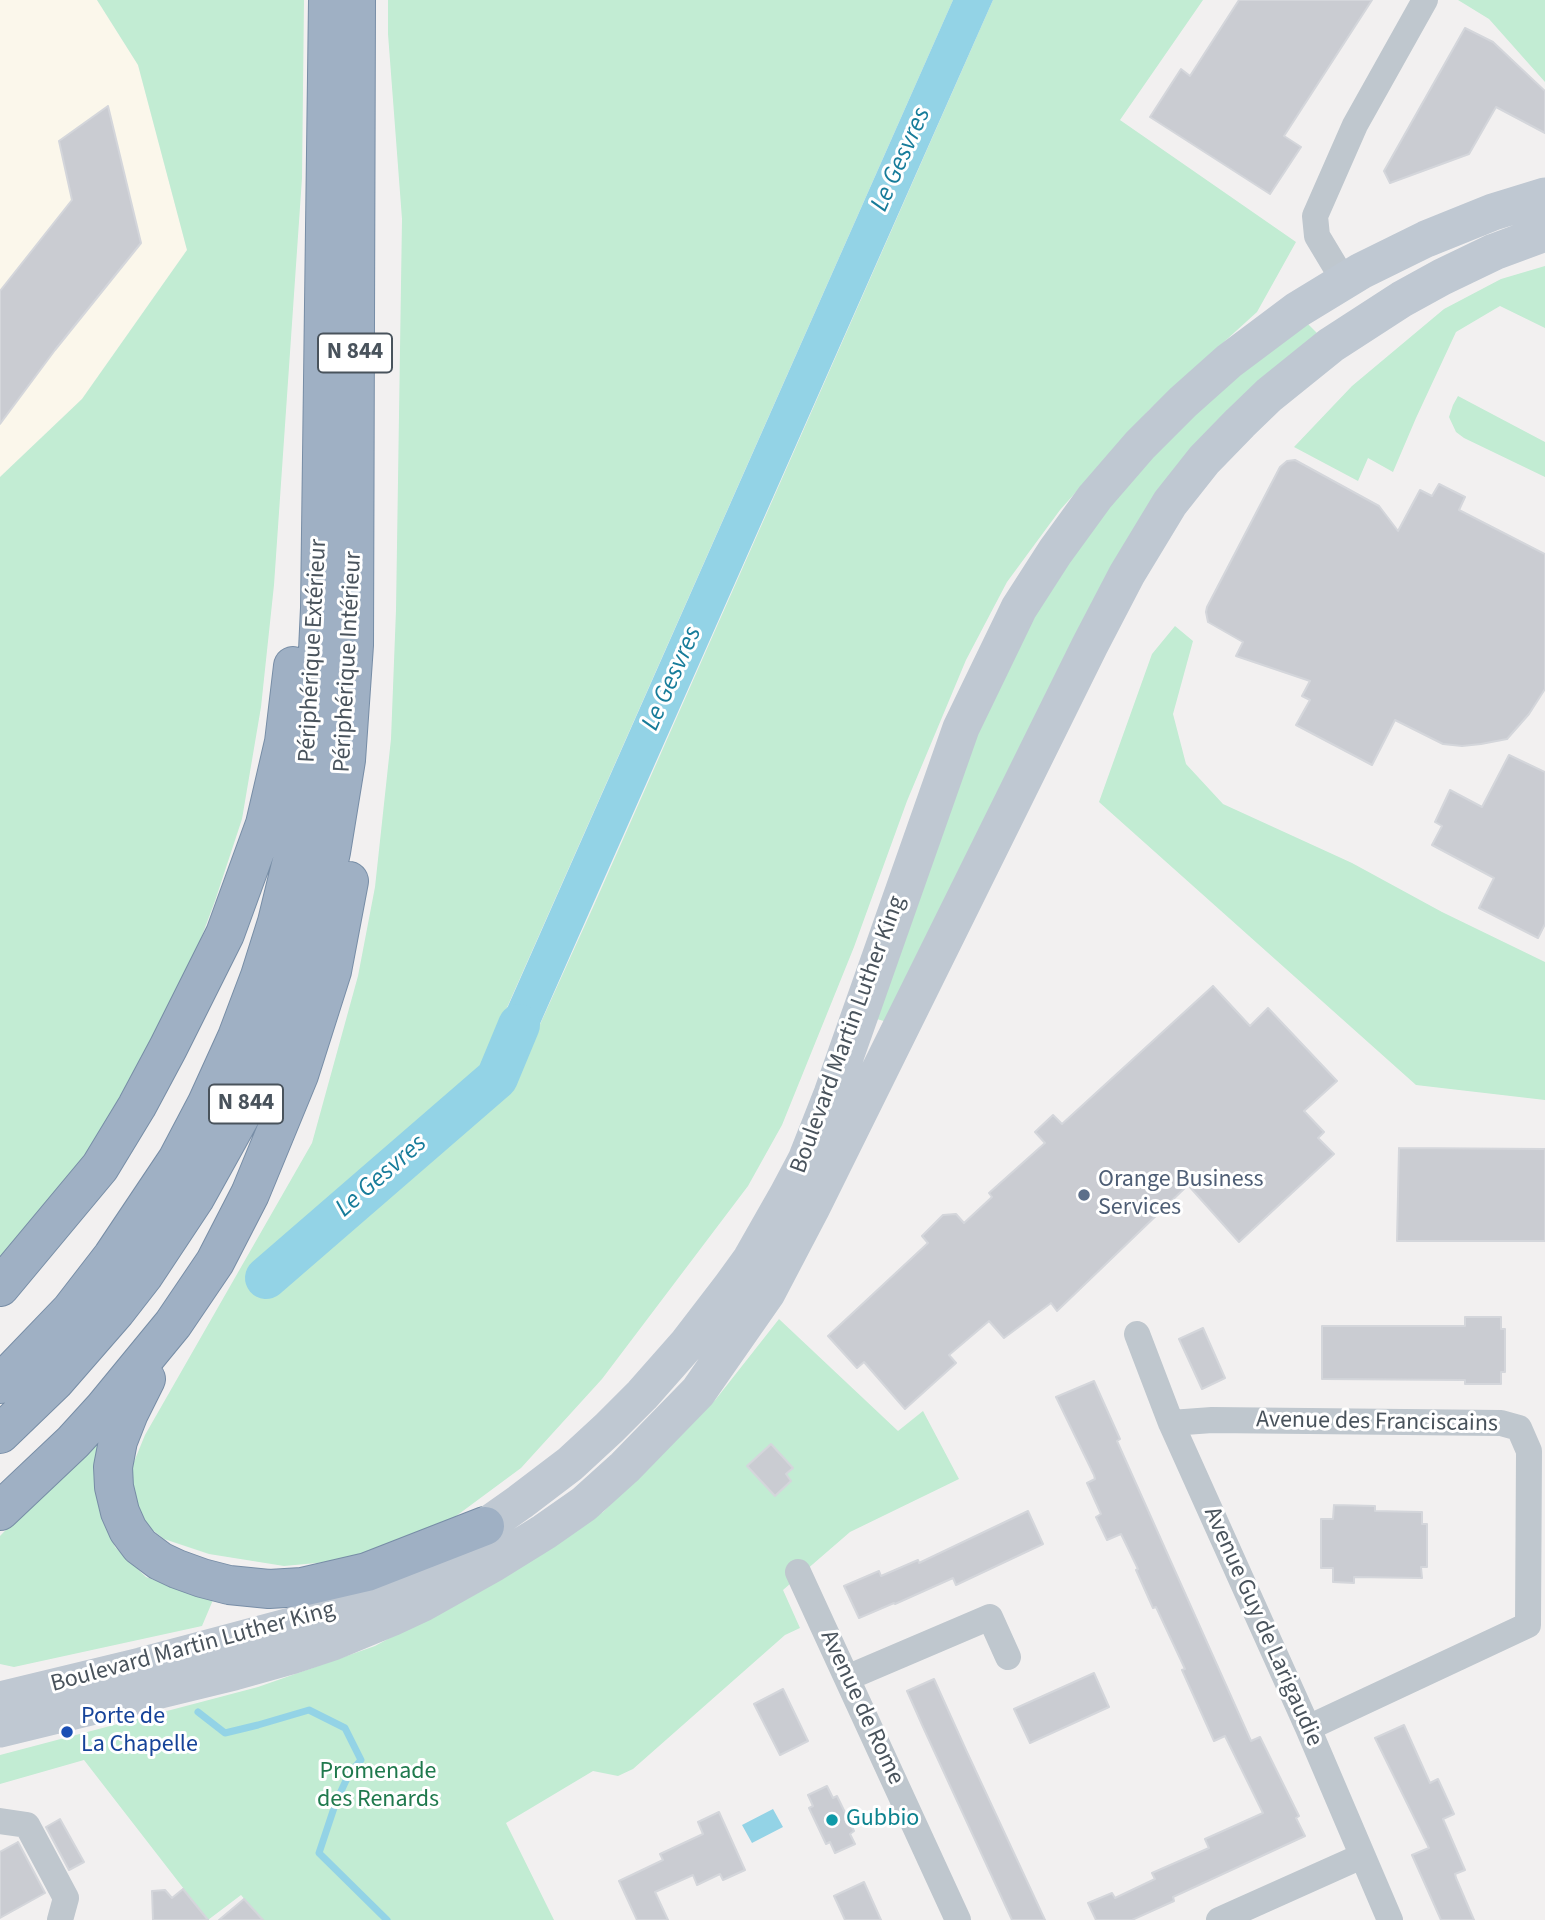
<!DOCTYPE html>
<html>
<head>
<meta charset="utf-8">
<style>
	body { margin:0 }
	canvas { display:block; background:#f2f0f0 }
</style>
</head>
<body>
<canvas width="1545" height="1920"></canvas>
<script>
const ctx = document.querySelector('canvas').getContext('2d');
ctx.lineJoin = 'round';
function paint(path, color) { ctx.fillStyle = color; ctx.fill(path, 'evenodd'); }
const shape = rows => new Path2D(rows.map(r => 'M' + r).join(''));
function trace(path, color, width, dash) { ctx.strokeStyle = color; ctx.lineWidth = width; ctx.lineCap = dash ? 'butt' : 'round'; ctx.setLineDash(dash || []); ctx.stroke(path); }
function drawText(font, color, halo, rows, align = 'center') {
  ctx.font = font + ' "Source Sans 3",sans-serif'; ctx.lineWidth = 6; ctx.setLineDash([]); ctx.textBaseline = 'middle'; ctx.strokeStyle = halo; ctx.fillStyle = color; for (const [text, x, y, turn = 0] of rows) {
    ctx.save(); ctx.translate(x, y); ctx.rotate((+turn || 0) * Math.PI / 180); ctx.textAlign = isNaN(turn) ? turn : align; if (halo) ctx.strokeText(text, 0, 0); ctx.fillText(text, 0, 0); ctx.restore();
  }
}
const commercial = shape([
	[0,0,97,0,138,65,187,250,82,399,0,477]
]);
const green = shape([
	[97,0,304,0,302,178,274,585,261,707,242,819,215,901,185,981,107,1134,0,1268,0,477,82,399,187,250,138,65],
	[388,0,953,0,482,1064,497,1078,508,1095,594,905,993,0,1203,0,1120,120,1296,242,1257,312,1149,410,1060,510,1007,582,966,660,907,801,854,947,782,1125,748,1186,602,1379,521,1468,448,1522,360,1559,284,1566,209,1554,164,1539,145,1524,134,1501,131,1469,145,1435,312,1143,358,976,375,887,391,739,396,610,402,219,388,34],
	[1458,0,1545,0,1545,82,1489,19],
	[1545,266,1545,328,1500,306,1456,332,1416,418,1393,472,1368,458,1358,481,1294,447,1352,386,1444,309,1501,279],
	[1307,323,1318,334,1219,431,891,1023,873,1018,978,719,1071,552,1198,404],
	[1458,396,1545,442,1545,477,1464,438,1456,432,1449,417,1453,405],
	[1175,626,1193,641,1173,714,1186,764,1223,804,1352,863,1442,912,1545,962,1545,1100,1416,1085,1099,802,1152,654],
	[779,1319,898,1431,923,1411,959,1479,850,1532,783,1590,800,1628,785,1635,633,1769,618,1776,593,1771,506,1823,554,1920,262,1920,241,1895,208,1920,84,1760,0,1784,0,1755,258,1687,375,1646,498,1579,603,1512,716,1399],
	[99,1433,101,1511,115,1547,146,1577,205,1599,213,1600,202,1626,14,1667,0,1664,0,1536]
]);
const water = shape([
	[953,0,993,0,508,1096,497,1078,482,1065],
	[773,1809,783,1827,752,1843,742,1825]
]);
const stream = shape([
	[198,1712,225,1733,258,1725,309,1710,345,1728,361,1760,349,1774,336,1802,319,1853,387,1920]
]);
const river = shape([
	[266,1278,497,1078,519,1025]
]);
const building = shape([
	[1239,0,1372,0,1284,136,1301,147,1270,194,1150,117,1181,69,1190,76,1239,0],
	[1465,28,1493,42,1545,91,1545,133,1496,107,1469,154,1390,183,1384,171,1465,28],
	[108,106,141,243,55,350,0,424,0,291,72,200,59,141,108,106],
	[1295,460,1379,506,1398,531,1420,490,1432,496,1439,484,1465,497,1459,510,1545,554,1545,689,1529,714,1507,739,1481,744,1462,746,1443,744,1395,720,1372,765,1296,725,1310,700,1302,696,1310,681,1236,656,1243,642,1208,622,1206,612,1207,607,1280,467,1287,461,1295,460],
	[1509,755,1545,772,1545,924,1538,938,1479,908,1494,878,1432,845,1442,826,1435,822,1450,790,1482,807,1509,755],
	[1213,986,1250,1026,1268,1008,1337,1081,1304,1111,1324,1132,1318,1138,1334,1154,1239,1242,1188,1185,1057,1311,1051,1303,1004,1338,989,1321,949,1355,956,1363,905,1409,864,1362,857,1368,828,1336,928,1243,922,1236,943,1215,956,1214,964,1223,992,1197,989,1193,1045,1143,1035,1132,1053,1115,1062,1124,1213,986],
	[1399,1148,1545,1149,1545,1241,1397,1241,1399,1148],
	[1465,1317,1501,1317,1501,1329,1505,1329,1505,1372,1501,1372,1501,1384,1465,1384,1465,1380,1322,1379,1322,1326,1465,1326,1465,1317],
	[1203,1328,1225,1378,1202,1389,1179,1339,1203,1328],
	[1094,1381,1120,1439,1117,1441,1251,1741,1260,1737,1299,1816,1296,1818,1305,1836,1173,1897,1174,1901,1132,1920,1096,1920,1088,1903,1112,1893,1115,1898,1155,1879,1152,1873,1209,1848,1205,1839,1263,1813,1225,1736,1214,1741,1182,1670,1185,1669,1156,1607,1153,1608,1136,1570,1138,1569,1121,1534,1107,1540,1096,1517,1101,1514,1087,1483,1095,1479,1094,1475,1056,1397,1094,1381],
	[771,1444,793,1468,786,1474,791,1481,775,1496,747,1466,771,1444],
	[1334,1505,1375,1506,1375,1511,1422,1512,1422,1524,1427,1524,1427,1567,1421,1567,1422,1578,1354,1577,1354,1583,1333,1582,1333,1568,1321,1568,1321,1519,1333,1519,1334,1505],
	[1028,1511,1043,1544,956,1585,953,1578,895,1604,894,1603,859,1618,844,1586,879,1571,881,1576,918,1560,919,1563,1028,1511],
	[1094,1673,1109,1707,1030,1743,1014,1709,1094,1673],
	[934,1679,966,1750,1045,1920,1012,1920,923,1727,907,1691,934,1679],
	[783,1689,808,1741,780,1755,754,1704,783,1689],
	[1404,1725,1430,1783,1438,1779,1454,1814,1443,1819,1465,1870,1455,1874,1456,1878,1474,1920,1441,1920,1412,1855,1429,1848,1375,1738,1404,1725],
	[827,1786,833,1798,837,1796,854,1831,850,1834,855,1844,835,1853,830,1842,826,1844,809,1808,813,1806,808,1795,827,1786],
	[719,1812,745,1870,723,1880,720,1874,697,1885,693,1875,655,1892,668,1920,637,1920,619,1881,663,1860,660,1854,703,1834,698,1822,719,1812],
	[60,1819,84,1862,69,1870,46,1827,60,1819],
	[18,1842,45,1893,0,1918,0,1852,18,1842],
	[864,1882,881,1920,845,1920,834,1896,864,1882],
	[183,1889,208,1920,153,1920,152,1891,165,1890,172,1898,183,1889],
	[244,1899,263,1920,219,1920,244,1899]
]);
const minor = shape([
	[1344,281,1317,236,1315,216,1355,125,1425,0],
	[1137,1334,1171,1423,1308,1728,1390,1920],
	[1171,1423,1212,1420,1501,1423,1519,1428,1529,1451,1528,1625,1308,1728],
	[798,1572,958,1920],
	[847,1678,990,1617,1008,1657],
	[0,1821,27,1825,66,1898,60,1920],
	[1219,1920,1362,1856]
]);
const secondary = shape([
	[0,1700,141,1666,310,1621,373,1595,428,1567,520,1502,570,1464,609,1428,642,1395,687,1344,730,1288,751,1259,788,1194,806,1160,832,1094,961,728,1019,608,1055,552,1095,497,1140,445,1183,402,1229,361,1297,310,1361,271,1426,239,1493,212,1545,196],
	[0,1729,234,1672,291,1656,333,1642,391,1618,421,1604,494,1563,544,1532,584,1504,625,1467,698,1392,767,1293,811,1209,1090,645,1127,574,1170,503,1204,460,1240,423,1269,395,1331,345,1402,299,1442,277,1494,252,1545,233]
]);
const trunk = shape([
	[0,1287,100,1167,137,1106,168,1048,225,934,265,824,284,742,293,666],
	[146,1379,129,1413,118,1441,113,1467,114,1487,120,1512,128,1530,140,1546,160,1561,177,1569,202,1578,229,1585,269,1589,302,1587,367,1572,485,1526],
	[0,1384,71,1310,112,1257,177,1160,207,1103,237,1037,260,976,277,922,297,840,311,747,316,693,320,608,328,0],
	[0,1434,55,1381,116,1311,144,1275,195,1198,241,1115,279,1029,311,936,322,893,331,852,346,760,354,645,356,0],
	[0,1511,73,1442,104,1408,173,1324,215,1262,250,1194,299,1075,332,971,349,881]
]);
const markers = [
	[1084,1195,7,"#5c6f8a"],
	[67,1732,7,"#1a4fb4"],
	[832,1820,7,"#0f9aa8"]
];
const shields = [
	[355,353,74],
	[246,1104,74]
];
const shieldNames = [
	["N 844",355,353],
	["N 844",246,1104]
];
const streetNames = [
	["Périphérique Extérieur",314,651,-87],
	["Périphérique Intérieur",349,662,-87],
	["Boulevard Martin Luther King",849,1035,-70],
	["Avenue des Franciscains",1377,1423,1],
	["Avenue Guy de Larigaudie",1262,1627,66],
	["Boulevard Martin Luther King",193,1648,-15],
	["Avenue de Rome",861,1708,65]
];
const serviceNames = [
	["Orange Business",1098,1181],
	["Services",1098,1209]
];
const transitNames = [
	["Porte de",81,1718],
	["La Chapelle",81,1746]
];
const parkNames = [
	["Promenade",378,1773],
	["des Renards",378,1801]
];
const cultureNames = [
	["Gubbio",846,1820]
];
const waterNames = [
	["Le Gesvres",902,160,-66],
	["Le Gesvres",673,679,-66],
	["Le Gesvres",382,1177,-41]
];
paint(commercial, '#fbf7eb');
paint(green, '#c2ecd3');
paint(water, '#93d3e6');
trace(stream, '#93d3e6', 7);
trace(river, '#93d3e6', 42);
paint(building, '#caccd2');
trace(building, '#d4d6db', 2);
trace(trunk, '#778da6', 40);
trace(minor, '#bfc7ce', 26);
trace(secondary, '#bfc8d2', 37);
trace(trunk, '#9fb0c4', 38);
for (const [x, y, r, color] of markers) { const dot = new Path2D(); dot.arc(x, y, r, 0, 2 * Math.PI); ctx.fillStyle = color; ctx.fill(dot); trace(dot, '#fff', 2.5); }
for (const [x, y, w] of shields) { const box = new Path2D(); box.roundRect(x - w / 2, y - 19.5, w, 39, 5); ctx.fillStyle = '#fff'; ctx.fill(box); trace(box, '#49535c', 2); }
drawText('bold 23px', '#49535c', null, shieldNames);
drawText('24px', '#49535c', '#fff', streetNames);
drawText('24px', '#4e5e75', '#fff', serviceNames, 'left');
drawText('24px', '#164399', '#fff', transitNames, 'left');
drawText('24px', '#1f794d', '#fff', parkNames);
drawText('24px', '#0d838f', '#fff', cultureNames, 'left');
drawText('italic 26px', '#177c9a', '#fff', waterNames);
</script>
</body>
</html>
